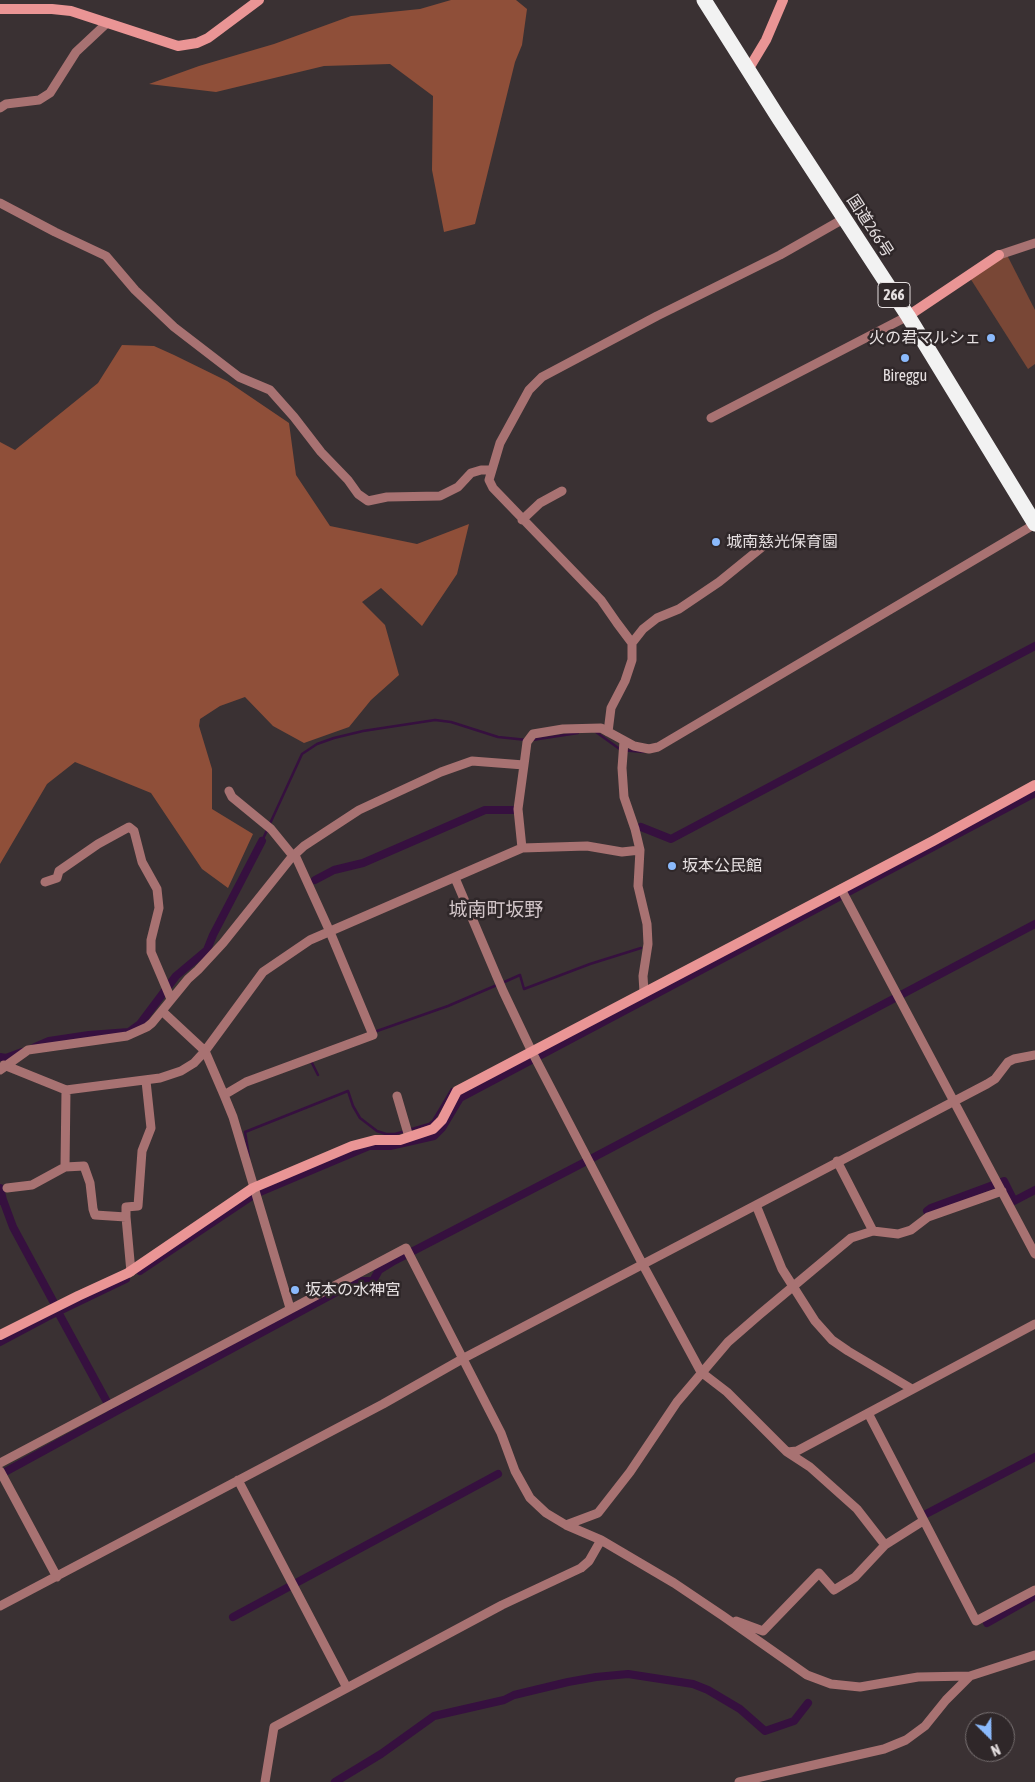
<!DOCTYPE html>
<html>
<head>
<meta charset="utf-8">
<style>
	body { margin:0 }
	#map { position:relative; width:1035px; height:1782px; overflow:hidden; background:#3a3133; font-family:"Asap Condensed",sans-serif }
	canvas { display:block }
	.north { position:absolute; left:965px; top:1712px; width:50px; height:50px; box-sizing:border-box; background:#2f2729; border:1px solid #787172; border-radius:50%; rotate:157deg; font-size:14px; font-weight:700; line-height:20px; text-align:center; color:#e5dfe0 }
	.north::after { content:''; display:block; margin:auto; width:18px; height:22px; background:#8bbafc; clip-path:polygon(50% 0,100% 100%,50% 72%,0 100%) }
</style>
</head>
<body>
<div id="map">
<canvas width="1035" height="1782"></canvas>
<div class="north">N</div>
</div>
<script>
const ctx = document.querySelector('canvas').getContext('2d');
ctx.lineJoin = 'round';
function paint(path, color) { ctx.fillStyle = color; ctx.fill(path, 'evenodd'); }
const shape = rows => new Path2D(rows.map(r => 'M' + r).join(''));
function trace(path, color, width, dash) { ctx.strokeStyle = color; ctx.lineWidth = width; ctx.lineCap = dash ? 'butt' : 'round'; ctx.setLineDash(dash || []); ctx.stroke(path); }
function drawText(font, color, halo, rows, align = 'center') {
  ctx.font = font + ' "Asap Condensed","Noto Sans JP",sans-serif'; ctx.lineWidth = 5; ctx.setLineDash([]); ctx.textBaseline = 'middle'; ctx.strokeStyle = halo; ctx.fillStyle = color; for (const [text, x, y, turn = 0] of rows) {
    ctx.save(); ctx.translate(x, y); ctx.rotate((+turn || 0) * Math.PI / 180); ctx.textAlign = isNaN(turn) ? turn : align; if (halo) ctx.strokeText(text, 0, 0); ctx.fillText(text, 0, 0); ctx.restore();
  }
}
const green = shape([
	[1007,255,1035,310,1035,364,1028,369,970,278]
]);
const forest = shape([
	[451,0,516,0,527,9,522,45,515,62,475,224,444,232,432,170,433,96,390,64,324,66,216,92,149,84,199,66,274,44,351,16,420,9],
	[122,345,154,346,174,355,227,381,289,423,296,475,330,526,417,544,469,524,457,574,422,626,381,588,362,602,385,625,399,675,371,700,349,727,304,743,273,726,245,697,220,706,200,719,199,726,212,769,212,809,253,834,228,888,202,869,151,793,75,762,47,784,0,864,0,442,15,450,98,383]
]);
const stream = shape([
	[596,732,621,750,644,752],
	[532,740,578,733],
	[262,841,302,754,317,744,334,738,363,731,435,720,451,722,498,737,527,740],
	[502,983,520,975,524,989,590,964,641,948],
	[377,1031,448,1006,497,985],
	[311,1061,318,1075],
	[249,1157,245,1132,348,1091,353,1106,360,1118,377,1131,386,1134,395,1134,429,1124,433,1121,452,1089]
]);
const canal = shape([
	[641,827,671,839,1035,646],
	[315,880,334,870,363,863,485,810,514,810],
	[35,1047,49,1041,89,1035,129,1032,140,1024,176,976,207,950,213,935,262,841],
	[0,1057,6,1058,22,1052],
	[0,1188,3,1200],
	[0,1201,3,1200,13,1227,53,1301],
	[927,1211,931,1208,1004,1181,1014,1201,1035,1190],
	[140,1271,255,1194,369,1146,390,1146,434,1136,442,1128,460,1098,1035,793],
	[0,1342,47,1317,126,1279],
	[113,1413,357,1281,373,1281,379,1270,392,1262,583,1163,1035,924],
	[5,1472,113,1413,58,1312],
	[926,1514,1035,1457],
	[233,1617,498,1474],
	[987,1623,1035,1596],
	[335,1782,381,1754,434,1716,504,1700,514,1695,568,1682,596,1677,628,1674,693,1684,708,1690,740,1709,765,1731,794,1721,808,1703]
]);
const street = shape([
	[0,108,6,104,39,100,50,93,76,52,107,23],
	[0,203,55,232,106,256,135,290,174,327,239,377,270,390,294,417,321,452,348,480,358,494,368,501,387,497,440,496,458,487,471,473,481,470,492,470],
	[999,255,1035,243],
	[711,418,908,316],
	[522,520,540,503,562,491],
	[632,643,617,623,601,600,493,488,489,480,500,443,529,390,542,377,657,316,780,255,845,218],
	[608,732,611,708,625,681,632,660,632,643,643,629,657,618,679,609,719,582,772,539],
	[624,741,622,768,624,797,635,829,640,850,638,886,647,924,648,944,643,976,644,992],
	[229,791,232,797,271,829,293,856],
	[522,848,518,809,524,765],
	[455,878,503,991,532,1052,643,1265,701,1372,727,1392,787,1452,810,1467,857,1509,885,1545],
	[45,882,57,878,59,871,98,844,129,827,134,831,142,862,157,889,159,908,151,940,151,952,171,999],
	[841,889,1035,1254],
	[162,1011,205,1051,224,1095,233,1117,290,1308],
	[4,1065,66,1090,160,1078,181,1071,194,1063,205,1051,263,972,310,940,522,848,587,846,622,852,640,850],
	[0,1070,28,1050,127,1036,147,1027,152,1023,188,979,198,970,223,943,291,858,304,846,359,810,441,772,472,761,524,765,527,742,533,734,563,729,601,728,634,746,649,749,658,747,1035,524],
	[224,1095,246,1082,373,1035,330,932,295,855],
	[397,1096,409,1137],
	[837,1161,873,1231],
	[65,1167,66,1090],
	[7,1188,32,1185,65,1167,84,1166,90,1183,93,1209,95,1215,126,1217,126,1207,138,1206,142,1151,151,1128,146,1081],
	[756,1205,782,1269,815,1321,832,1340,848,1351,912,1389],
	[126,1217,131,1272],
	[868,1413,976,1621,1035,1590],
	[787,1452,797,1451,1035,1324],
	[0,1463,406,1248,501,1433,515,1471,530,1498,546,1513,566,1525,601,1540,674,1583,723,1616,807,1675,831,1684,860,1687,918,1677,970,1676,1035,1655],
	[0,1471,57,1577],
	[238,1480,347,1688],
	[566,1525,598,1513,630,1472,677,1402,728,1342,759,1315,851,1238,873,1231,898,1234,911,1230,928,1217,1002,1191],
	[0,1606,383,1404,464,1358,987,1084,995,1079,1008,1062,1014,1059,1035,1055],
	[736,1621,763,1631,819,1573,834,1590,855,1577,885,1545,923,1521],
	[265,1782,274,1727,502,1605,581,1568,589,1561,601,1540],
	[739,1782,884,1749,906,1740,925,1726,946,1700,970,1676]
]);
const secondary = shape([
	[0,9,52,9,71,11,178,46,197,43,208,38,259,0],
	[748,70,766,40,783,0],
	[908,316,999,255],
	[0,1335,78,1296,128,1273,253,1188,352,1146,375,1140,400,1140,433,1129,442,1120,457,1091,933,841,1035,785]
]);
const highway = shape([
	[704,0,778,117,908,316,1035,524]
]);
const markers = [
	[991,338,5,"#8bbafc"],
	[905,358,5,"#8bbafc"],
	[716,542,5,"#8bbafc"],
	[672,866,5,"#8bbafc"],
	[295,1290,5,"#8bbafc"]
];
const shields = [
	[894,295,32]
];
const shieldNames = [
	["266",894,295]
];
const streetNames = [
	["国道266号",870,226,57]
];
const poiNames = [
	["火の君マルシェ",981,338,"right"],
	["Bireggu",905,376,"center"],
	["城南慈光保育園",726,542],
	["坂本公民館",682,866],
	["坂本の水神宮",305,1290]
];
const quarterNames = [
	["城南町坂野",496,910]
];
paint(green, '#794736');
paint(forest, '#8f4f39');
trace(stream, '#36103f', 2.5);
trace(canal, '#36103f', 8);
trace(street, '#a87272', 9);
trace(secondary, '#ea9595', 10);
trace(highway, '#f2f2f2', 15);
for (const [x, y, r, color] of markers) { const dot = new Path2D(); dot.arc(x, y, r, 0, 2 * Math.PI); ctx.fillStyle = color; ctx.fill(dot); trace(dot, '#2f2729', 2); }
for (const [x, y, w] of shields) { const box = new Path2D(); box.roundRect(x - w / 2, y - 12.5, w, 25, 4); ctx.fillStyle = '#2f2729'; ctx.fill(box); trace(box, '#e5dfe0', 1); }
drawText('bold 15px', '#e5dfe0', null, shieldNames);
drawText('16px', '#e5dfe0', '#2f2729', streetNames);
drawText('16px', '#e5dfe0', '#2f2729', poiNames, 'left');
drawText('19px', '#d1c5c8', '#2f2729', quarterNames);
</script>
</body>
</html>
